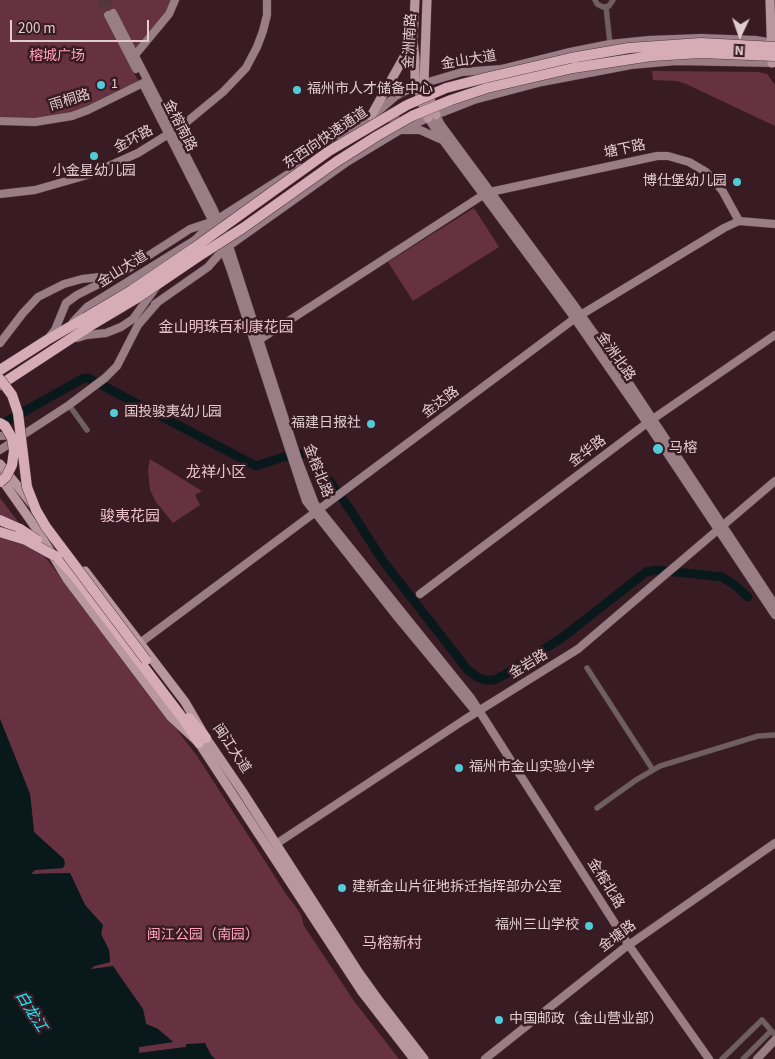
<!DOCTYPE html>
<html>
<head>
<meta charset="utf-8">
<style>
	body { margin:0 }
	#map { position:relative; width:775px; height:1059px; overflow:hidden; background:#391b24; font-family:"Source Sans 3",sans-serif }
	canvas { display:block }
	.north { position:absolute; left:715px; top:10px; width:50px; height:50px; -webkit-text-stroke:4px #391b24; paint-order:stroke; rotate:183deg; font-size:14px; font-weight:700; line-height:20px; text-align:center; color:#e1ccd0 }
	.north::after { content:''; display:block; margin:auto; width:18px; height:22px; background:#e1ccd0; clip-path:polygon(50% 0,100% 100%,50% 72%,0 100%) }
	.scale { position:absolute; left:10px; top:20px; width:139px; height:22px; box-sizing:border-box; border:2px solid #e1ccd0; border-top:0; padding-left:6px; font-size:15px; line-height:18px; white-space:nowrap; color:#e1ccd0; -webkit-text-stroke:4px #391b24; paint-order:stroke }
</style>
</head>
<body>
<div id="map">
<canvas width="775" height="1059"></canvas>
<div class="north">N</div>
<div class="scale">200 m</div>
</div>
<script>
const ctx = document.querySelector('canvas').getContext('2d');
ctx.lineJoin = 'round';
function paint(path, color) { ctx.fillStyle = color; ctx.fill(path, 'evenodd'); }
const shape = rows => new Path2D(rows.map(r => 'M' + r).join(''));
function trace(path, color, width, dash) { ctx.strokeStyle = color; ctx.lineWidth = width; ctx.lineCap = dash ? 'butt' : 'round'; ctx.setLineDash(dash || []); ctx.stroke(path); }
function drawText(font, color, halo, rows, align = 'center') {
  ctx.font = font + ' "Source Sans 3","Noto Sans SC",sans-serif'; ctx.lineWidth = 5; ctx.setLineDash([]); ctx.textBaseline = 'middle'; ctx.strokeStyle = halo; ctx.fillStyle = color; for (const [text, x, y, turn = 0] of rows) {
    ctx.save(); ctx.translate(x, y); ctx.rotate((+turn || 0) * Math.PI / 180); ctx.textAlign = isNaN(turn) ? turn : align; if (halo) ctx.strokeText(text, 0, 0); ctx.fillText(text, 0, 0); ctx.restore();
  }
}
const green = shape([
	[0,0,179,0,169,20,152,41,142,52,127,60,139,82,106,98,70,113,40,120,0,119],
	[652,71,758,72,767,74,775,85,775,126,686,84,677,81,653,80],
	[474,208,499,247,413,301,388,262],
	[150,459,202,491,195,495,200,505,173,523,156,502,150,490,148,469],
	[0,498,197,756,288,897,294,904,301,915,304,926,354,1001,399,1059,215,1059,211,1055,186,1047,139,1053,138,1047,173,1042,158,1029,146,1024,143,1009,132,995,91,970,91,968,94,966,110,962,109,950,101,934,103,925,85,905,70,873,31,874,35,870,63,868,34,832,30,794,0,719]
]);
const water = shape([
	[0,719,30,794,34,832,64,859,65,864,63,868,35,870,31,874,70,873,85,905,103,925,101,934,109,950,110,962,94,966,91,969,113,966,143,1009,146,1024,158,1029,173,1042,139,1047,139,1053,186,1047,186,1044,205,1043,211,1055,215,1059,0,1059]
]);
const river = shape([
	[0,425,84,378,88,378,256,466,283,457,305,453,308,454,314,460,351,511,383,561,467,669,477,677,485,680,494,680,506,674,563,637,646,572,657,570,722,577,736,586,748,597]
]);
const secondaryTunnel = shape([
	[100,0,108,15],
	[106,0,113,13]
]);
const street = shape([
	[595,0,597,4,603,7,609,6,613,0],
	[606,7,610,44],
	[69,405,87,430],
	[587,668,653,770],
	[597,808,636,780,660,766,758,736,775,735],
	[722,1059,762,1020,775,1035],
	[743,1059,771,1031]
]);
const secondary = shape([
	[113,13,213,208,229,246,298,460,315,504,471,698,628,944,709,1059],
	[108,15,136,69],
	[135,55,169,14,175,0],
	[144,86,213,222,230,268,306,501,398,618,475,711],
	[436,115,441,125,574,305,625,377,775,605],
	[385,118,395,118,399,122,400,130,420,130,440,139],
	[428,118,442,139,568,309,647,423,775,615],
	[0,121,35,122,72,116,88,110,143,83],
	[336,142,363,124,396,96,415,86,462,72,502,69,570,52,610,44,649,40,701,38,755,40,775,43],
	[490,192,657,156,668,156,689,162,706,172,722,190,739,221],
	[0,194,35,190,91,174,138,153,183,125,223,92,246,68,257,47,263,31,267,15,267,0],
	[226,248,347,162,400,130,428,118,474,100,542,82,631,65,676,61,775,63],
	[155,304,208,267,223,250],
	[73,322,87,307,195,240,213,222,299,167],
	[50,336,55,330,66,303,77,295,123,272,190,229,211,222],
	[77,338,87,335,106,333,121,327,133,319,157,286],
	[256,342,483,195],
	[0,343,23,313,38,297,64,284,82,279,109,276],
	[0,436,16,435],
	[0,450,69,405,105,378,117,366,138,325,158,302],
	[420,594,647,423,775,335],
	[140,643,574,319,724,228,739,221,775,224],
	[276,844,464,720,578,649,775,481],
	[485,1059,623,949,775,843],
	[757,1059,775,1040]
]);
const primary = shape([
	[415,0,413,40,415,59,415,86,428,118],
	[427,0,424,83,436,115],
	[770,0,772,63],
	[371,116,413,41],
	[0,464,32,504],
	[0,477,38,531,67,579,171,717,199,743,362,992,414,1059],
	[85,571,185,702,206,738,242,791,359,973,377,998,424,1059]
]);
const highway = shape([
	[0,370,47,340,85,318],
	[0,385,90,326],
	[0,520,20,529],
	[57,557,74,575,184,720,199,743],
	[189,718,206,738]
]);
const highwayBridge = shape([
	[85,318,132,290,194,248,329,151,407,105,446,88,485,78,571,58,629,48,701,43,775,47],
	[90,326,137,298,199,256,243,228,336,162,377,136,412,116,451,100,487,88,573,68,651,56,701,53,775,56],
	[0,379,12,395,18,413,27,487,36,510,46,527,146,660],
	[0,423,5,426,12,438,14,451,12,465,6,477,0,482],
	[20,529,37,540],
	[0,532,26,540,57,557]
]);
const markers = [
	[101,85,5,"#52cbd8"],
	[297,90,5,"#52cbd8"],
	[94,156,5,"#52cbd8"],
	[737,182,5,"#52cbd8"],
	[114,413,5,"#52cbd8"],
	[371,424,5,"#52cbd8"],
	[658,449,6,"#52cbd8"],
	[459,768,5,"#52cbd8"],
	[342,888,5,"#52cbd8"],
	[589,926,5,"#52cbd8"],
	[499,1020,5,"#52cbd8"]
];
const streetNames = [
	["金洲南路",411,41,-87],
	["金山大道",469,61,-9],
	["雨桐路",70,101,-17],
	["金榕南路",179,126,63],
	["东西向快速通道",326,139,-34],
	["金环路",134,140,-28],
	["塘下路",625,150,-12],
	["金山大道",123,270,-32],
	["金洲北路",615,357,55],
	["金达路",441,403,-37],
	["金华路",588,452,-37],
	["金榕北路",317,471,69],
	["金岩路",529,665,-31],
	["闽江大道",231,749,56],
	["金榕北路",605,884,58],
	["金塘路",618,937,-37]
];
const parkNames = [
	["榕城广场",57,57],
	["闽江公园（南园）",203,936]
];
const poiNames = [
	["1",111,85],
	["福州市人才储备中心",307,90],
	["小金星幼儿园",94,172,"center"],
	["博仕堡幼儿园",727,182,"right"],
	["国投骏夷幼儿园",124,413],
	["福建日报社",361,424,"right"],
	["马榕",669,449],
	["福州市金山实验小学",469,768],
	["建新金山片征地拆迁指挥部办公室",352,888],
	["福州三山学校",579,926,"right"],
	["中国邮政（金山营业部）",509,1020]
];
const neighbourhoodNames = [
	["金山明珠百利康花园",226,329],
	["龙祥小区",216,474],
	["骏夷花园",130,518],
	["马榕新村",392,945]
];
const waterNames = [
	["白龙江",30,1012,58]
];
paint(green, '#663242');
paint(water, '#09191b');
trace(river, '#09191b', 9);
trace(secondaryTunnel, '#52363e', 8, [8, 4]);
trace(street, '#543740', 6);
trace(secondary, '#543740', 9);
trace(primary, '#543740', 10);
trace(highway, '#543740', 11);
trace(street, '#6f5f62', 5);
trace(secondary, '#997e85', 8);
trace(primary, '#b9979f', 9);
trace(highway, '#d6adb7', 10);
trace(highwayBridge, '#543740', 11, []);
trace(highwayBridge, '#d6adb7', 10);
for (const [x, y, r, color] of markers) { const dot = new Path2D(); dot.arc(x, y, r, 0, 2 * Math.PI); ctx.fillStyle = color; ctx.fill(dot); trace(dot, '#391b24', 2); }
drawText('14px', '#e1ccd0', '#391b24', streetNames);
drawText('14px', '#fea1bb', '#391b24', parkNames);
drawText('14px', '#e1ccd0', '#391b24', poiNames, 'left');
drawText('15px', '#ebc2cc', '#391b24', neighbourhoodNames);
drawText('italic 15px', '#1be9fa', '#391b24', waterNames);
</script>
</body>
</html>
